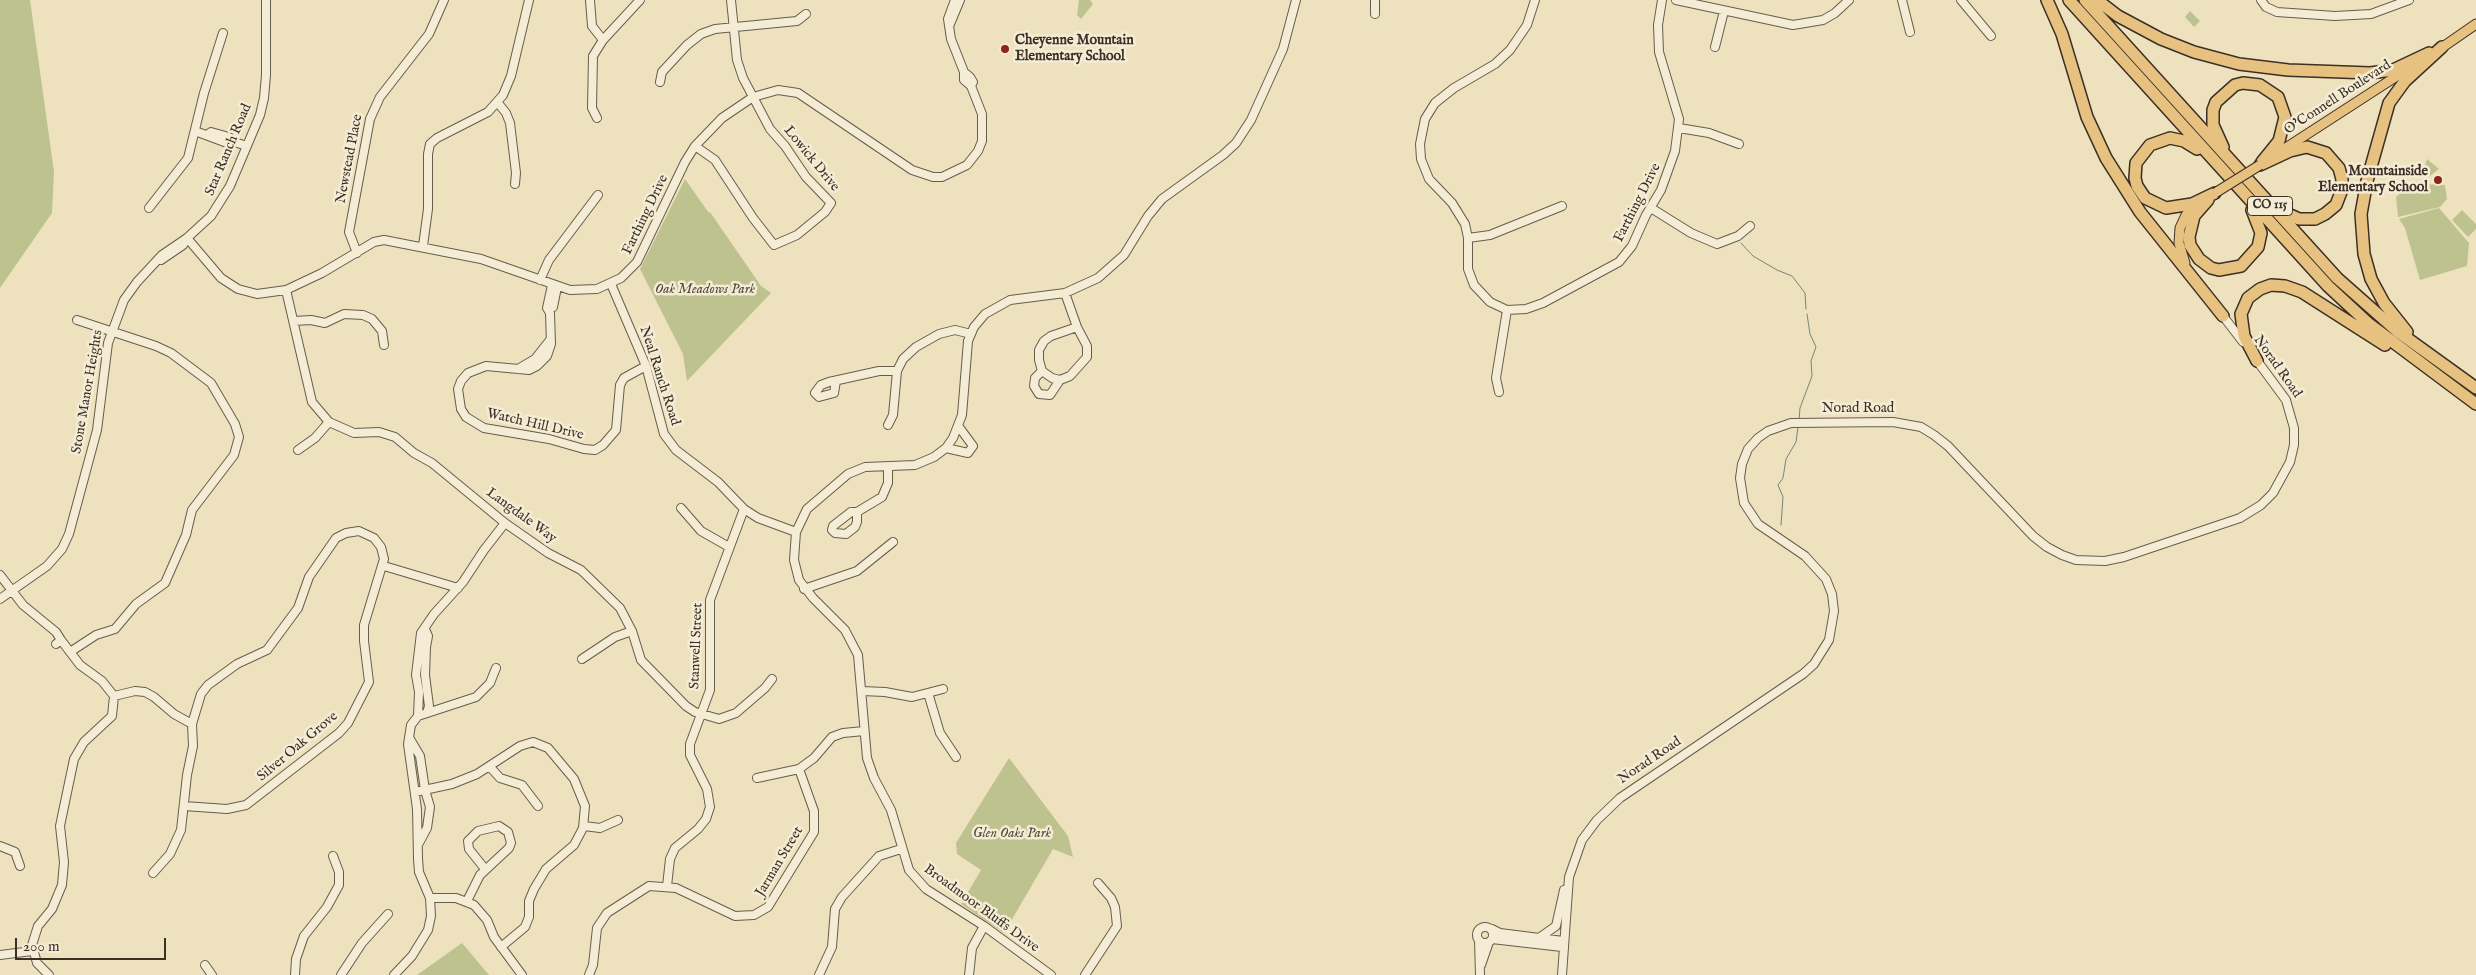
<!DOCTYPE html>
<html>
<head>
<meta charset="utf-8">
<style>
	body { margin:0 }
	#map { position:relative; width:2476px; height:975px; overflow:hidden; background:#eee2be; font-family:"IM FELL English",serif }
	canvas { display:block }
	.scale { position:absolute; left:15px; top:938px; width:151px; height:22px; box-sizing:border-box; border:2px solid #3c2f26; border-top:0; padding-left:6px; font-size:15px; line-height:18px; white-space:nowrap; color:#3c2f26; -webkit-text-stroke:4px #f4ecd5; paint-order:stroke }
</style>
</head>
<body>
<div id="map">
<canvas width="2476" height="975"></canvas>
<div class="scale">200 m</div>
</div>
<script>
const ctx = document.querySelector('canvas').getContext('2d');
ctx.lineJoin = 'round';
function paint(path, color) { ctx.fillStyle = color; ctx.fill(path, 'evenodd'); }
const shape = rows => new Path2D(rows.map(r => 'M' + r).join(''));
function trace(path, color, width, dash) { ctx.strokeStyle = color; ctx.lineWidth = width; ctx.lineCap = dash ? 'butt' : 'round'; ctx.setLineDash(dash || []); ctx.stroke(path); }
function drawText(font, color, halo, rows, align = 'center') {
  ctx.font = font + ' "IM FELL English",serif'; ctx.lineWidth = 5; ctx.setLineDash([]); ctx.textBaseline = 'middle'; ctx.strokeStyle = halo; ctx.fillStyle = color; for (const [text, x, y, turn = 0] of rows) {
    ctx.save(); ctx.translate(x, y); ctx.rotate((+turn || 0) * Math.PI / 180); ctx.textAlign = isNaN(turn) ? turn : align; if (halo) ctx.strokeText(text, 0, 0); ctx.fillText(text, 0, 0); ctx.restore();
  }
}
const green = shape([
	[0,0,30,0,54,172,52,213,0,288],
	[1079,0,1090,0,1093,4,1081,19,1077,15],
	[2190,11,2200,21,2194,27,2185,17],
	[2427,159,2439,169,2427,178,2424,168],
	[685,179,709,213,710,212,761,286,771,293,687,381,683,354,640,269],
	[2423,184,2445,185,2447,199,2440,207,2398,217,2396,197,2402,191,2417,188],
	[2439,208,2469,243,2467,266,2420,280,2405,228,2399,219],
	[2462,210,2476,224,2476,229,2468,237,2452,220],
	[1009,758,1068,836,1073,857,1053,849,1004,933,961,904,981,870,957,854,956,843],
	[462,943,489,975,417,975]
]);
const stream = shape([
	[1741,243,1753,256,1777,270,1792,276,1805,293,1806,309],
	[1799,420,1800,408,1812,376,1811,361,1816,347,1810,334,1807,314],
	[1781,525,1783,497,1778,485,1783,478,1786,459,1796,442,1798,427]
]);
const minor = shape([
	[590,0,592,26,603,40],
	[955,0,948,19,951,39,964,72,964,80,971,86],
	[1375,0,1375,14],
	[1535,0,1527,25,1510,50,1495,64,1454,88,1435,103,1425,119,1420,144,1421,159,1429,179,1452,203,1465,224,1468,238,1468,269,1474,285,1490,302,1507,310,1526,309,1543,303,1619,262,1632,246,1646,215,1661,190,1675,151,1679,119,1659,52,1658,25,1662,0],
	[1676,0,1793,25,1823,20,1835,13,1849,0],
	[1902,0,1910,32],
	[1961,0,1991,36],
	[2261,0,2266,7,2277,12,2335,16,2371,14,2409,0],
	[950,24,960,0],
	[1715,47,1724,11],
	[660,82,662,72,687,45,701,34,715,29,797,21,806,14],
	[498,103,506,113,510,123,516,173,515,184],
	[597,118,592,108,593,56,603,40,640,0],
	[1679,128,1709,133,1739,144],
	[195,131,227,143,234,142,247,146],
	[207,135,211,132,229,137,234,142],
	[695,146,715,160,753,218,774,245,797,235,825,212,831,203,806,177,785,146,770,129,743,78,737,60,731,0],
	[149,208,188,158,204,93,223,33],
	[1651,208,1691,233,1717,244,1738,236,1750,226],
	[187,238,221,278,238,289,257,294,286,290,322,273,374,242,384,240,481,259,570,290,597,289,621,278,637,262,685,162,695,146,722,118,753,97,778,90,798,93,912,170,933,177,942,177,967,165,978,151,982,141,982,114,971,86,973,82,970,77,964,72],
	[1468,238,1490,235,1562,206],
	[423,246,428,209,428,154,430,144,437,138,488,112,503,95,511,76,529,0],
	[357,253,349,232,370,119,380,97,429,34,444,0],
	[161,260,183,245,187,238],
	[540,280,549,260,598,195],
	[611,284,646,366,664,434,676,450,718,482,744,509,758,518,796,532],
	[552,285,547,308,550,313,551,344,547,356,537,366,529,370,486,366,468,373,461,381,458,389,461,409,466,417,484,428,549,439,584,449,595,450,603,445,616,430,620,385,624,378,646,366],
	[286,290,312,402,329,422,354,433,379,432,395,437,414,453,432,463,505,523,548,553,581,570,620,608,632,631,641,660,686,706,695,712,719,719,736,713,765,688,772,679],
	[1065,293,1077,327],
	[553,307,557,287],
	[2223,316,2243,342],
	[294,321,311,320,325,323,344,314,363,315,372,319,382,331,384,345],
	[1077,327,1087,346,1087,357,1070,376,1060,380,1052,378,1042,371,1039,360,1039,350,1044,341,1051,336,1077,327],
	[518,369,535,359,550,340],
	[1042,371,1035,378,1034,386,1039,394,1050,395,1060,380],
	[836,381,834,393,819,397,815,393,821,385,829,382,879,371,897,371],
	[1499,392,1496,378,1507,310],
	[888,425,893,415,897,371,903,359,916,347,939,334,955,330,971,334],
	[946,448,968,453,973,446,959,427],
	[298,450,315,438,329,422],
	[681,508,701,531,729,547],
	[851,512,857,512,857,522,855,527,846,534,835,533,832,530,833,526,851,512],
	[857,512,882,497,888,483,888,467],
	[384,566,458,588],
	[0,575,23,605,56,632,61,640,56,644],
	[804,589,857,571,893,542],
	[0,599,47,566,62,549,69,534,97,430,108,343,124,300,137,282,162,255,187,238,211,216,230,186,260,115,264,98,266,75,266,0],
	[425,629,428,636,426,647,425,675,429,706,427,713],
	[61,640,80,665,102,681,114,696,135,691,145,692,154,697,174,714,192,724],
	[70,652,96,635,115,629,136,604,165,583,186,535,192,510,234,455,239,437,235,424,211,383,171,353,156,346,77,320],
	[582,659,615,637,632,631],
	[862,691,885,692,912,697,943,689],
	[928,693,940,733,956,757],
	[418,716,419,692,416,675,421,633,434,614,463,582,484,550,505,523],
	[410,739,420,756,425,790,430,807,427,828,419,843],
	[490,767,500,778,522,785,538,806],
	[757,778,799,769,814,758,832,737,843,733,864,731],
	[415,792,452,784,477,774,520,746,533,742,548,748,574,779,585,806,583,828,574,845,546,869,534,889,529,901,529,917,525,927,501,947],
	[584,826,600,828,618,820],
	[0,846,15,852,20,866],
	[153,873,170,854,181,830,187,775,193,746,192,724,201,694,208,685,237,664,267,650,298,608,309,577,336,538,346,533,359,531,374,538,381,547,384,559,364,625,364,641,369,682,348,723,339,733,246,805,227,809,184,806],
	[667,886,670,859,675,848,698,829,706,819,710,807,707,789,690,755,690,744,710,690,710,600,744,509],
	[430,898,456,898,474,905,487,920,494,937,522,975],
	[467,901,480,875,509,848,511,843,508,832,499,826,478,831,468,841,469,849,485,869],
	'1477 935a8 8 0 1 1 16 0a8 8 0 1 1-16 0Z',
	[1492,929,1500,933,1563,941],
	[1539,938,1556,926,1564,890],
	[1492,939,1562,947],
	[1479,940,1480,975],
	[0,955,32,951],
	[205,965,212,975],
	[1481,965,1489,942],
	[49,975,37,963,32,945,38,926,52,909,62,885,64,862,60,826,74,759,84,742,112,716,114,696],
	[295,975,296,959,304,936,327,907,339,885,339,872,333,856],
	[341,975,362,943,388,914],
	[394,975,412,956,428,930,431,916,430,898,419,872,418,859,417,809,408,744,411,725,418,716,476,697,490,683,496,668],
	[589,975,593,965,597,928,607,913,649,886,676,888,735,916,754,915,768,907,814,832,814,811,799,769],
	[819,975,832,947,835,909,842,897,879,856,901,849],
	[969,975,972,948,984,926],
	[1051,975,984,926,926,889,909,870,891,810,874,778,867,758,858,655,845,630,813,598,799,580,794,560,796,532,807,509,848,474,865,467,915,465,934,457,946,448,953,438,962,415,968,341,974,327,985,314,1010,300,1065,293,1098,278,1124,255,1148,216,1162,199,1223,155,1236,143,1251,120,1283,49,1296,0],
	[1085,975,1117,926,1115,907,1111,898,1098,883],
	[1562,975,1569,877,1582,840,1597,820,1620,798,1803,674,1814,664,1829,640,1834,611,1832,594,1826,579,1805,556,1758,524,1744,503,1740,478,1742,464,1748,449,1758,438,1768,431,1791,423,1893,422,1921,427,1934,435,1948,446,2033,536,2047,547,2062,555,2076,560,2105,561,2124,557,2240,518,2261,505,2273,493,2290,462,2294,445,2294,428,2286,400,2255,358]
]);
const major = shape([
	[2437,51,2476,24],
	[2281,151,2417,63],
	[2185,263,2179,243,2180,228,2186,215,2200,203]
]);
const highway = shape([
	[2047,0,2062,34,2087,117,2106,158,2140,212,2223,316],
	[2069,0,2328,286,2369,324,2476,404],
	[2085,0,2337,278,2397,331,2476,388],
	[2097,0,2118,16,2161,39,2194,52,2239,64,2288,70,2370,73,2393,70,2429,53],
	[2223,147,2213,125,2213,110,2216,102,2235,85,2243,83,2260,85,2278,97,2285,117,2279,141,2262,162],
	[2197,149,2184,141,2170,138,2150,145,2136,163,2135,178,2137,186,2145,198,2166,208,2192,204,2215,193],
	[2260,165,2290,151,2307,147,2326,153,2339,168,2342,179,2341,192,2336,205,2325,214,2315,219,2299,219,2279,210],
	[2208,200,2194,216,2189,237,2190,245,2199,259,2211,268,2219,270,2241,266,2258,247,2261,233,2252,210],
	[2407,332,2384,303,2371,279,2364,254,2361,214,2367,181,2389,103,2405,81,2442,47],
	[2257,361,2244,336,2241,314,2248,298,2260,289,2271,285,2285,286,2302,292,2385,345]
]);
const majorBridge = shape([
	[2215,193,2260,165]
]);
const markers = [
	[1005,49,5,"#8f2418"],
	[2438,180,5,"#8f2418"]
];
const shields = [
	[2270,206,45]
];
const shieldNames = [
	["CO 115",2270,206]
];
const poiNames = [
	["Cheyenne Mountain",1015,41],
	["Elementary School",1015,57],
	["Mountainside",2428,172,"right"],
	["Elementary School",2428,188,"right"]
];
const streetNames = [
	["O'Connell Boulevard",2338,98,-33],
	["Star Ranch Road",229,150,-67],
	["Newstead Place",350,159,-79],
	["Lowick Drive",811,159,51],
	["Farthing Drive",1638,203,-63],
	["Farthing Drive",646,215,-64],
	["Norad Road",2277,367,55],
	["Neal Ranch Road",659,376,72],
	["Stone Manor Heights",88,392,-80],
	["Norad Road",1858,409],
	["Watch Hill Drive",535,425,13],
	["Langdale Way",521,516,36],
	["Stanwell Street",697,646,-88],
	["Silver Oak Grove",298,747,-40],
	["Norad Road",1650,761,-34],
	["Jarman Street",780,862,-59],
	["Broadmoor Bluffs Drive",981,909,36]
];
const parkNames = [
	["Oak Meadows Park",705,290],
	["Glen Oaks Park",1012,834]
];
paint(green, '#bdc28f');
trace(stream, '#75847e', 1);
trace(minor, '#685c4c', 10);
trace(major, '#3c2f26', 11);
trace(highway, '#3c2f26', 14);
trace(minor, '#f4ecd5', 8);
trace(major, '#e7c17f', 9);
trace(highway, '#e7c17f', 11);
trace(majorBridge, '#3c2f26', 11, []);
trace(majorBridge, '#e7c17f', 9);
for (const [x, y, r, color] of markers) { const dot = new Path2D(); dot.arc(x, y, r, 0, 2 * Math.PI); ctx.fillStyle = color; ctx.fill(dot); trace(dot, '#f4ecd5', 2); }
for (const [x, y, w] of shields) { const box = new Path2D(); box.roundRect(x - w / 2, y - 9.5, w, 19, 4); ctx.fillStyle = '#f4ecd5'; ctx.fill(box); trace(box, '#3c2f26', 1); }
drawText('bold 12px', '#3c2f26', null, shieldNames);
drawText('bold 14px', '#3c2f26', '#f4ecd5', poiNames, 'left');
drawText('14px', '#3c2f26', '#f4ecd5', streetNames);
drawText('italic 14px', '#564c3b', '#f4ecd5', parkNames);
</script>
</body>
</html>
